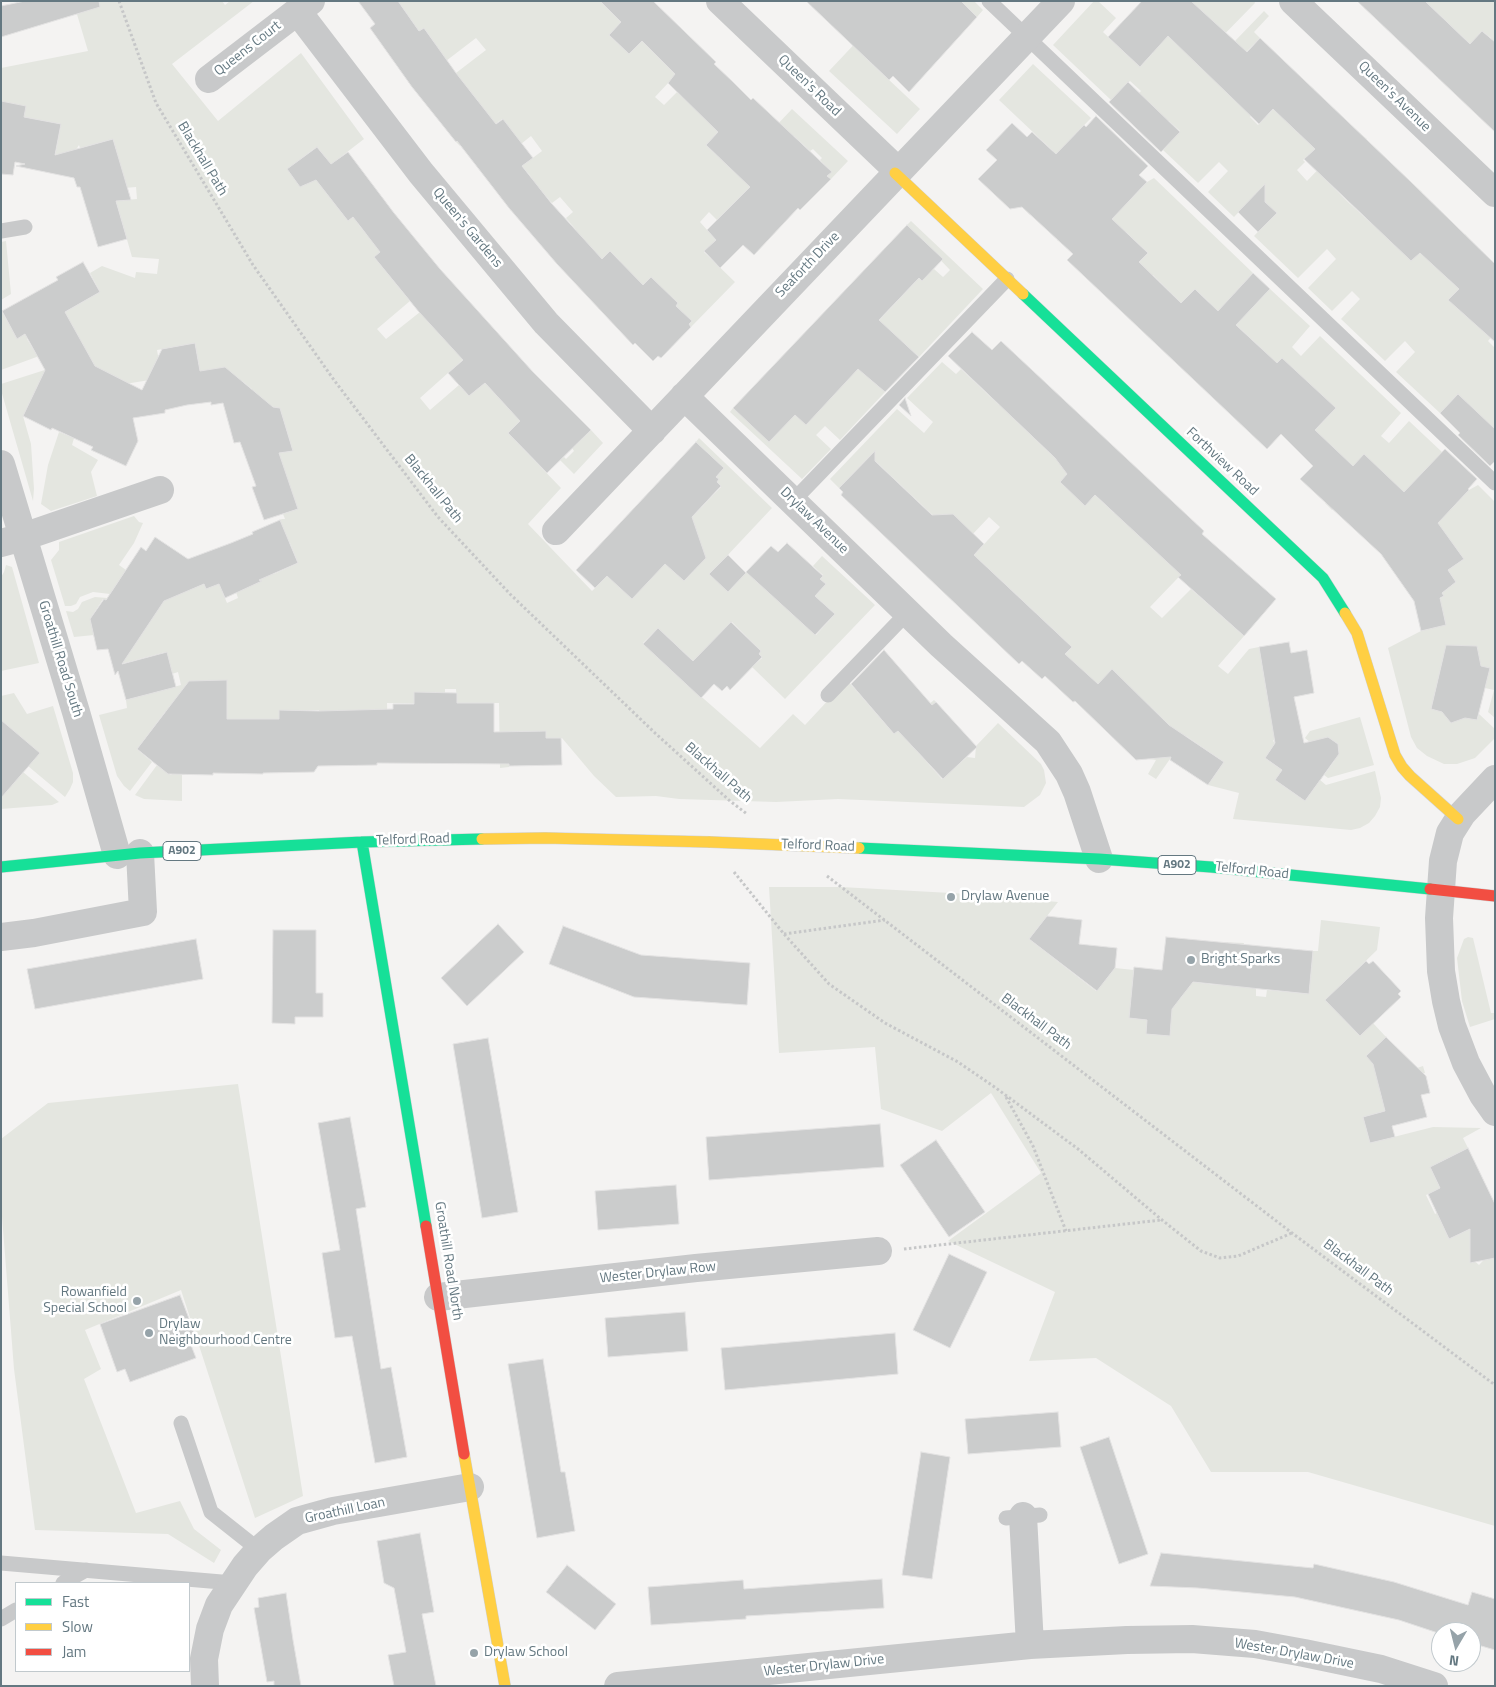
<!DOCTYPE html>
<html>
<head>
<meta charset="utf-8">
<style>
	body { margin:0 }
	#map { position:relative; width:1496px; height:1687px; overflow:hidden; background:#f4f3f2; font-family:"Titillium Web",sans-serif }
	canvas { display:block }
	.frame { position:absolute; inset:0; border:2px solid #647881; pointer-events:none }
	.legend { position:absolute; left:15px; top:1582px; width:175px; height:90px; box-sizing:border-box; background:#fff; border:1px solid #c1c9cd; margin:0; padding:6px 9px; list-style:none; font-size:15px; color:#647881 }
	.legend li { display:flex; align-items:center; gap:10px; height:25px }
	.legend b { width:25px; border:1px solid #c1c9cd }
	.north { position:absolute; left:1431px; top:1622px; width:50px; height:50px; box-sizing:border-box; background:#fff; border:1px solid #c1c9cd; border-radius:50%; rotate:188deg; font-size:14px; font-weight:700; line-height:20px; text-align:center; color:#647881 }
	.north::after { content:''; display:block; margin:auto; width:18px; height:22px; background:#96a3a9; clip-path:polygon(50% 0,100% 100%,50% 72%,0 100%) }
</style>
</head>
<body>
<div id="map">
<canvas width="1496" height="1687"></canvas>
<div class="frame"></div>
<ul class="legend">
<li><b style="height:6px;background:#16e098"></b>Fast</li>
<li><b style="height:6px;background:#ffcf43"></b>Slow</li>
<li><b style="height:6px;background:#f24e42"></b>Jam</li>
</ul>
<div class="north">N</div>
</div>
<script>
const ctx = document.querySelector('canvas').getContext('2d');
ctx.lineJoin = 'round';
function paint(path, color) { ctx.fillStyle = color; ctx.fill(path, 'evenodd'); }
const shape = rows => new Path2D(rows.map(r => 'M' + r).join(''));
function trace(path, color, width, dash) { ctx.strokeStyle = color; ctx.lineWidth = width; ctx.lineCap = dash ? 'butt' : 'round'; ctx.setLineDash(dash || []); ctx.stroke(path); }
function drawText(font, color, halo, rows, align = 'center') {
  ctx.font = font + ' "Titillium Web",sans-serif'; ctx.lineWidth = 5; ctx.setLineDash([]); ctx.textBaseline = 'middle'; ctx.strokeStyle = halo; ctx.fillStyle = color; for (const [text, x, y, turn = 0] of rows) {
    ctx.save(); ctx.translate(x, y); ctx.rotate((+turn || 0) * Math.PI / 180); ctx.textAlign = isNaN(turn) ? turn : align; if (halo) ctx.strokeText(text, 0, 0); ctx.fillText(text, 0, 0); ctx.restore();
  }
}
const green = shape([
	[73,1,222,1,225,5,230,1,254,1,172,64,218,121,301,53,364,139,329,166,329,162,318,148,315,148,289,168,289,171,300,186,303,186,314,177,348,221,381,196,386,202,358,224,367,235,395,214,407,230,374,257,410,301,377,329,386,339,420,312,495,331,420,398,430,410,459,385,469,396,485,383,512,412,543,384,551,390,508,433,561,488,528,524,592,591,607,576,656,555,684,581,699,565,689,520,721,487,717,482,719,479,716,477,724,468,696,442,699,438,772,508,710,574,728,592,758,560,754,579,816,635,835,614,815,596,826,584,820,579,823,575,813,566,822,556,875,605,785,699,752,667,762,658,759,654,761,651,732,622,693,661,658,628,643,643,672,671,760,748,793,714,805,725,847,680,894,734,934,700,936,702,920,716,906,739,942,779,967,757,975,758,976,746,998,723,1041,764,1044,770,1046,783,1040,795,1024,807,838,799,776,802,679,799,656,796,616,797,594,776,562,738,546,738,545,731,509,732,509,767,500,768,499,703,457,703,456,689,445,689,445,704,387,703,388,740,319,726,319,710,279,710,279,748,201,774,182,775,182,801,144,799,135,795,157,765,171,775,204,733,165,712,137,749,152,762,130,791,124,786,117,776,99,715,127,708,126,700,181,685,178,672,172,674,166,652,113,666,169,547,179,553,189,590,204,584,206,589,231,578,234,586,222,591,227,603,238,598,236,592,261,581,244,573,274,574,298,563,290,543,278,548,268,525,282,519,285,519,283,514,297,509,278,453,293,451,280,408,260,405,248,394,252,389,242,381,229,396,200,371,195,343,157,350,162,378,125,384,38,385,23,416,31,444,34,489,33,501,1,390,1,384,76,360,65,312,100,292,90,273,102,266,135,278,136,272,157,274,159,259,132,257,116,201,137,199,136,187,113,189,117,154,113,139,80,148,79,145,60,175,52,173,61,124,24,117,1,101,1,68,88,51],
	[398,1,600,1,610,11,641,1,609,35,629,54,642,41,663,62,670,54,699,50,655,97,664,105,677,92,726,124,706,145,722,160,739,165,792,109,848,161,831,179,827,176,831,172,820,160,822,158,813,149,810,151,794,136,778,152,785,159,718,221,709,212,700,222,716,240,704,252,735,282,691,327,689,324,691,321,676,306,678,303,671,297,621,331,598,308,620,261,610,251,602,259,574,248,557,264,549,254,576,230,566,218,573,212,560,197,552,203,538,187,511,211,503,200,532,178,522,166,542,151,531,136,521,144,502,119,467,146,464,142,460,146,456,142,485,118,475,105,478,101,469,90,422,99,486,50,476,38,412,87,408,82,439,60,434,42,424,28,419,31],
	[895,1,871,63,920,109,897,134,829,71],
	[961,1,974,1,983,10,977,17],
	[1094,1,1098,1,1116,18,1103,32,1140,67,1153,53,1148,48,1191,1,1254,1,1255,3,1211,48,1206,71,1264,11,1269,16,1254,32,1260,38,1217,82,1264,102,1250,117,1258,125,1302,79,1314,89,1285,120,1315,149,1303,160,1305,162,1297,170,1307,181,1356,130,1367,139,1327,181,1349,203,1371,223,1411,182,1422,192,1392,223,1396,246,1411,261,1421,251,1436,265,1465,234,1475,245,1445,276,1459,289,1449,300,1465,315,1495,333,1488,341,1495,348,1495,430,1477,449,1450,423,1468,404,1458,394,1440,413,1396,372,1415,352,1405,341,1385,361,1341,319,1360,299,1352,291,1332,311,1308,288,1336,259,1327,249,1298,278,1254,236,1276,213,1256,194,1234,217,1208,192,1228,171,1219,162,1198,183,1163,150,1180,131,1169,121,1152,139,1122,111,1141,91,1130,81,1111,100,1053,45],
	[1425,1,1495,1,1495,68,1491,38,1482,31,1476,38,1475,43,1472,46],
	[1033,64,1091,118,1065,145,1130,200,1147,182,1154,178,1253,273,1234,294,1250,310,1270,289,1310,326,1292,347,1301,356,1320,336,1401,413,1381,436,1389,443,1409,421,1442,452,1450,510,1469,490,1478,485,1495,502,1495,718,1488,712,1494,690,1485,688,1476,665,1478,651,1472,646,1468,646,1443,658,1431,709,1477,720,1479,714,1495,729,1495,738,1475,758,1457,764,1444,764,1427,756,1417,748,1411,737,1388,648,1421,631,1446,624,1443,613,1425,617,1421,612,1444,596,1442,593,1456,582,1448,570,1464,559,1450,540,1346,495,1332,510,1325,503,1356,469,1300,446,1336,408,1286,403,1261,348,1232,321,1217,338,1209,302,1195,289,1181,303,1153,275,1133,295,1124,278,1148,253,1126,232,1072,237,1063,245,1057,240,1101,193,1063,179,1030,215,1022,207,1045,183,1053,151,999,100],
	[911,221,983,289,919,357,901,341,892,350,870,379,885,392,840,440,825,426,816,435,831,449,802,479,730,412,733,408,870,330,919,278,934,269,943,277,950,270,907,225],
	[6,241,11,294,1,300,1,242],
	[1,310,17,338,29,332,32,336,27,339,35,352,42,355,1,370],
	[942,362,956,374,961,369,999,405,1017,387,1021,390,1036,374,1046,383,1013,418,1057,460,1078,444,1094,428,1103,437,1060,482,1085,505,1095,495,1114,513,1131,495,1129,526,1176,570,1198,557,1150,607,1162,618,1191,589,1244,636,1218,666,1228,674,1249,649,1259,647,1270,710,1296,706,1297,711,1285,724,1273,741,1275,743,1265,758,1282,770,1275,780,1305,801,1320,780,1326,785,1375,771,1381,798,1380,807,1375,816,1369,823,1360,828,1351,830,1233,819,1239,793,1208,785,1224,762,1186,736,1156,779,1148,774,1156,760,1149,759,1149,754,1173,729,1112,670,1091,691,1045,676,1072,647,974,555,1000,527,989,517,971,536,940,522,870,456,839,488,830,479,897,409,924,433,933,422,907,398],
	[591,430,603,443,574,474,560,460,564,457,566,459,574,451,572,448],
	[59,432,74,438,72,445,98,460,91,472,97,496,51,511,41,504,48,465],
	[134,516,139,522,143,523,134,543,119,565,126,570,110,594,93,592,80,597,76,604,71,606,65,606,51,560,59,550,59,542],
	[6,565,12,567,39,663,1,671,1,577,4,572],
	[95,597,107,598,106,600,103,599,90,619,94,635,74,637,66,611,73,612,78,609,82,602],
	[14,693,27,714,53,706,73,773,73,782,70,789,65,797,28,766,1,720,1,696],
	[1360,717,1374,765,1328,778,1324,775,1335,760,1333,759,1339,750,1338,744,1328,737,1322,739,1316,747,1305,738,1310,731],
	[23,772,59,802,52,805,1,809,1,777,12,785],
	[769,887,841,887,969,894,1058,902,1029,939,1096,991,1115,968,1134,970,1129,1018,1147,1020,1146,1034,1170,1036,1171,1021,1160,1019,1169,998,1180,999,1183,995,1185,981,1217,985,1222,942,1244,943,1242,963,1256,988,1256,996,1266,997,1267,990,1309,994,1313,951,1318,951,1321,920,1380,927,1377,950,1340,986,1352,1000,1338,1013,1360,1036,1373,1023,1386,1037,1366,1056,1417,1068,1423,1066,1425,1073,1379,1085,1385,1111,1363,1117,1370,1143,1433,1127,1481,1128,1463,1138,1468,1148,1430,1167,1440,1188,1426,1195,1435,1214,1437,1213,1449,1239,1495,1217,1470,1257,1479,1265,1494,1249,1495,1250,1495,1526,1308,1472,1211,1472,1171,1406,1096,1358,1029,1361,1055,1292,948,1241,1041,1173,991,1093,942,1131,881,1109,875,1047,779,1053],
	[1468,937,1473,938,1491,1013,1495,1013,1495,1019,1470,1027,1462,1001,1457,958,1464,939],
	[238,1084,303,1496,255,1518,181,1290,85,1330,101,1369,84,1379,136,1513,180,1501,194,1529,221,1550,214,1563,168,1534,35,1530,14,1369,1,1204,1,1139,48,1103]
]);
const building = shape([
	[25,1,99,1,100,7,1,37,1,6,25,1],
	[358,1,398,1,419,31,424,28,456,73,496,124,503,119,533,158,522,166,552,204,602,259,610,251,643,285,651,277,678,303,676,306,692,321,689,324,691,327,661,358,658,356,653,361,635,343,633,345,557,264,509,208,457,141,456,142,412,87,370,28,375,24,358,1],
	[600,1,653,1,716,62,714,64,733,82,751,100,753,98,832,172,827,176,831,179,800,210,798,208,754,255,743,245,720,268,704,251,716,240,707,230,750,187,706,145,718,132,668,83,675,74,642,41,629,54,609,35,621,22,600,1],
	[806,1,961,1,977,17,909,92,893,76,889,80,806,1],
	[1142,1,1191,1,1247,52,1260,38,1411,182,1495,264,1495,342,1448,300,1459,289,1420,253,1411,261,1304,159,1315,149,1273,109,1259,124,1168,36,1140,67,1108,37,1142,1],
	[1357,1,1425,1,1470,44,1482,31,1495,42,1495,132,1357,1],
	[1128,82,1180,132,1161,152,1109,102,1128,82],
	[1,101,26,106,24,117,61,124,55,155,113,139,131,200,116,201,127,239,98,247,80,187,77,187,74,178,16,166,25,164,15,162,13,175,1,174,1,101],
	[1096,116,1148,166,1139,175,1147,182,1112,219,1148,253,1139,262,1181,303,1195,289,1218,311,1253,273,1270,289,1236,325,1277,363,1282,358,1336,408,1315,430,1353,466,1364,454,1404,492,1445,449,1477,479,1468,489,1469,490,1438,523,1464,559,1448,570,1456,582,1442,593,1444,596,1440,598,1446,625,1421,631,1414,601,1381,554,1300,479,1313,466,1281,434,1267,449,1067,260,1073,254,1022,207,1010,209,978,179,997,160,986,150,1012,123,1027,137,1032,132,1056,154,1084,125,1086,127,1096,116],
	[317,147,331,164,348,152,394,213,440,269,533,372,591,430,547,473,508,433,520,421,485,383,469,396,448,373,463,360,419,312,374,257,380,252,353,217,348,221,316,180,300,187,287,169,317,147],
	[1265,184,1265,202,1277,213,1258,232,1238,212,1265,184],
	[907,225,943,259,922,281,919,278,879,320,919,357,885,392,858,369,806,425,795,415,769,442,733,408,907,225],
	[83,262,100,292,65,312,95,366,142,390,162,349,195,343,200,371,225,367,273,407,280,408,293,451,279,453,298,509,264,520,252,487,256,486,240,442,234,443,223,403,211,405,211,402,187,405,165,410,165,413,133,418,138,441,126,466,91,450,93,447,52,428,51,430,23,416,45,370,25,334,17,339,2,311,58,280,56,277,83,262],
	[972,332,992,350,1001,341,1204,531,1202,534,1276,599,1244,636,1178,577,1181,575,1095,495,1085,506,1060,482,1067,474,1055,458,948,356,972,332],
	[1458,394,1495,429,1495,461,1490,466,1458,435,1460,433,1440,413,1458,394],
	[905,398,911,416,899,405,905,398],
	[696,442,724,468,716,477,719,479,717,482,721,486,692,517,706,558,684,581,665,564,632,599,607,576,595,588,576,570,696,442],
	[875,451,875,461,932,515,953,514,984,544,974,555,1072,647,1065,654,1098,684,1112,669,1169,725,1224,762,1208,785,1170,760,1171,757,1136,760,1075,701,1073,702,1045,676,1042,679,1022,661,1019,664,841,495,843,492,839,488,875,451],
	[280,520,298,563,259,580,262,581,225,598,219,584,206,589,204,584,164,601,122,664,167,652,176,687,126,700,118,671,115,675,108,649,97,650,90,619,104,599,106,600,141,547,146,551,155,537,188,559,231,543,253,534,252,532,280,520],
	[787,543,823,576,820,579,826,584,815,596,835,614,815,635,746,572,771,546,778,552,787,543],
	[728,555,746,573,728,592,709,574,728,555],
	[731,622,761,651,759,654,762,657,730,690,727,686,722,691,714,684,701,698,643,644,658,628,693,661,731,622],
	[1289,642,1291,653,1307,650,1314,693,1294,697,1304,743,1328,737,1338,744,1339,754,1305,801,1275,780,1282,770,1265,758,1275,743,1259,647,1289,642],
	[1446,645,1477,646,1481,666,1490,668,1477,720,1465,718,1451,723,1442,712,1431,709,1446,645],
	[884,650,932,705,936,702,977,747,943,779,898,731,894,734,851,684,884,650],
	[227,680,227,719,279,719,279,710,319,711,393,709,393,704,414,704,414,692,457,693,457,703,494,703,494,732,546,731,546,738,561,738,562,765,509,766,509,764,377,763,377,765,318,766,314,772,263,773,263,774,213,773,213,775,168,774,137,749,189,681,227,680],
	[1,720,40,753,1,798,1,720],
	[1047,916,1082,920,1079,944,1117,948,1115,968,1097,991,1029,939,1047,916],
	[498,924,524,952,467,1006,441,978,498,924],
	[563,926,641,955,750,963,747,1005,634,997,549,964,563,926],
	[273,930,316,930,316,993,323,993,323,1017,295,1017,295,1024,272,1023,273,930],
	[1166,937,1313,951,1309,994,1193,982,1172,1009,1170,1036,1146,1034,1147,1020,1129,1018,1134,967,1162,970,1166,937],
	[196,939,203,979,35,1009,27,969,196,939],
	[1366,961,1369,964,1373,961,1401,991,1398,994,1401,997,1360,1036,1325,1000,1366,961],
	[1386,1037,1426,1076,1430,1093,1421,1095,1427,1117,1392,1126,1395,1137,1370,1143,1363,1117,1385,1111,1373,1064,1366,1056,1386,1037],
	[488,1038,518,1212,482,1218,453,1044,488,1038],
	[350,1117,366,1207,356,1209,381,1369,391,1367,407,1457,375,1463,352,1336,335,1338,322,1253,340,1250,318,1123,350,1117],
	[880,1124,884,1167,709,1180,706,1137,880,1124],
	[936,1140,985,1212,949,1237,900,1165,936,1140],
	[1468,1148,1495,1204,1495,1258,1470,1263,1470,1229,1449,1239,1428,1194,1440,1188,1430,1167,1468,1148],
	[676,1185,679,1224,598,1230,595,1191,676,1185],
	[949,1254,987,1272,950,1348,913,1330,949,1254],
	[180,1295,198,1342,191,1345,196,1358,130,1382,125,1369,117,1372,100,1324,180,1295],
	[685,1312,688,1351,608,1357,605,1318,685,1312],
	[895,1333,898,1374,725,1390,721,1348,895,1333],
	[543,1359,561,1472,565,1472,575,1531,537,1538,508,1364,543,1359],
	[1058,1412,1061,1447,968,1454,965,1419,1058,1412],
	[1109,1437,1148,1554,1119,1564,1080,1447,1109,1437],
	[921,1452,950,1457,932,1579,902,1575,921,1452],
	[420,1533,434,1612,422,1614,436,1686,394,1686,388,1655,406,1652,394,1588,384,1583,377,1541,420,1533],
	[1161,1553,1313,1568,1314,1564,1394,1582,1468,1605,1472,1592,1495,1599,1495,1650,1471,1643,1471,1632,1441,1632,1441,1634,1399,1620,1295,1597,1198,1588,1150,1586,1161,1553],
	[567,1565,616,1604,595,1630,546,1592,567,1565],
	[882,1579,884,1608,746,1616,746,1619,651,1625,648,1587,743,1580,744,1589,882,1579],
	[286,1593,293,1640,301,1686,274,1686,274,1681,267,1682,254,1608,259,1607,258,1598,286,1593]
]);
const path = shape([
	[119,1,156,103,253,265,334,380,438,517,510,594,655,733,730,801,747,814],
	[734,872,784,934,829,984,885,1023,958,1062,996,1088,1078,1149,1162,1220,1201,1251,1220,1258,1238,1256,1292,1233],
	[827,876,1292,1233,1495,1385],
	[784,934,885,920],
	[1006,1097,1033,1146,1066,1231],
	[904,1249,1161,1220]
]);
const lane = shape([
	[989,1,1495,483],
	[1,231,25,227],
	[793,501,1007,279],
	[828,695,908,612],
	[181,1423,211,1512,259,1550],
	[1006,1518,1040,1515],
	[1,1563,233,1583],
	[63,1583,86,1570],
	[1,1619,16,1610]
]);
const street = shape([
	[720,1,898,171],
	[1293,1,1495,193],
	[298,12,421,173,546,323,652,431],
	[209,79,311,1],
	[684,396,941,645,1048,742,1069,774,1077,792,1099,859],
	[1,464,76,712,117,855],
	[556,531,1061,1],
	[1,543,23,537,160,490],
	[1495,779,1462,814,1450,833,1443,861,1439,918,1441,971,1446,1001,1452,1026,1466,1063,1483,1095,1495,1112],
	[1,937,34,933,143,912,140,853],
	[438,1297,696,1268,878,1251],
	[1023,1516,1030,1645],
	[205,1686,204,1659,210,1629,219,1605,245,1566,259,1550,274,1537,297,1521,333,1511,470,1487],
	[618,1686,1030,1645,1127,1640,1192,1639,1255,1644,1304,1653,1381,1669,1434,1686]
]);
const fast = shape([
	[1023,294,1323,578,1345,613],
	[362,842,426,1226],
	[859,848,1099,859,1211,867,1430,889],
	[1,867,140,853,362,842,482,839]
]);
const slow = shape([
	[895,173,1023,294],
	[1345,613,1357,633,1395,755,1402,767,1410,776,1458,819],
	[482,839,545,838,710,842],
	[464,1454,505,1686]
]);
const jam = shape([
	[1430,889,1495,896],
	[426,1226,464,1454]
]);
const slowBridge = shape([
	[710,842,859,848]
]);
const markers = [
	[951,897,5,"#96a3a9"],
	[1191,960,5,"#96a3a9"],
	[137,1301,5,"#96a3a9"],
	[149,1333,5,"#96a3a9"],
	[474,1653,5,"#96a3a9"]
];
const shields = [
	[182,851,38],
	[1177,865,38]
];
const shieldNames = [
	["A902",182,851],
	["A902",1177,865]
];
const streetNames = [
	["Queens Court",248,49,-38],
	["Queen's Road",809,86,44],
	["Queen's Avenue",1394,97,44],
	["Blackhall Path",202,159,59],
	["Queen's Gardens",467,228,50],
	["Seaforth Drive",808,265,-46],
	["Forthview Road",1222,462,43],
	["Blackhall Path",433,489,51],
	["Drylaw Avenue",814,521,44],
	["Groathill Road South",60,659,73],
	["Blackhall Path",718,773,41],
	["Telford Road",413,840,-2],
	["Telford Road",818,846,2],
	["Telford Road",1252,871,6],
	["Blackhall Path",1036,1022,37],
	["Groathill Road North",448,1261,81],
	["Blackhall Path",1358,1268,37],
	["Wester Drylaw Row",658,1273,-6],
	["Groathill Loan",345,1511,-12],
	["Wester Drylaw Drive",1294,1654,10],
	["Wester Drylaw Drive",824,1666,-6]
];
const poiNames = [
	["Drylaw Avenue",961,897],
	["Bright Sparks",1201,960],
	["Rowanfield",127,1293,"right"],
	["Special School",127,1309,"right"],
	["Drylaw",159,1325],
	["Neighbourhood Centre",159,1341],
	["Drylaw School",484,1653]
];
paint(green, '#e4e6e0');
paint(building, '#cbcccc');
trace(building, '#e3e2e2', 1);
trace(fast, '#d0d1d2', 12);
trace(slow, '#d0d1d2', 12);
trace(jam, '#d0d1d2', 12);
trace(path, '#c6c7c8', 3, [2.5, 2.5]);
trace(lane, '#c8c9ca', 15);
trace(street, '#c8c9ca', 28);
trace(fast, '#16e098', 11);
trace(slow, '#ffcf43', 11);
trace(jam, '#f24e42', 11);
trace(slowBridge, '#d1d1d1', 12, []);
trace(slowBridge, '#ffcf43', 11);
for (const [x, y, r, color] of markers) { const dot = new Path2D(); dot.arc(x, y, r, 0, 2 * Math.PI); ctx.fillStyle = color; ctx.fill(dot); trace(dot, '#fff', 2); }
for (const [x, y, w] of shields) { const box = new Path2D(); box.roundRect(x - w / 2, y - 9.5, w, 19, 4); ctx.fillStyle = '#fff'; ctx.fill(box); trace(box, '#647881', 1); }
drawText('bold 12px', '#647881', null, shieldNames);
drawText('14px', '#647881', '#fff', streetNames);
drawText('14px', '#647881', '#fff', poiNames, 'left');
</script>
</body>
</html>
